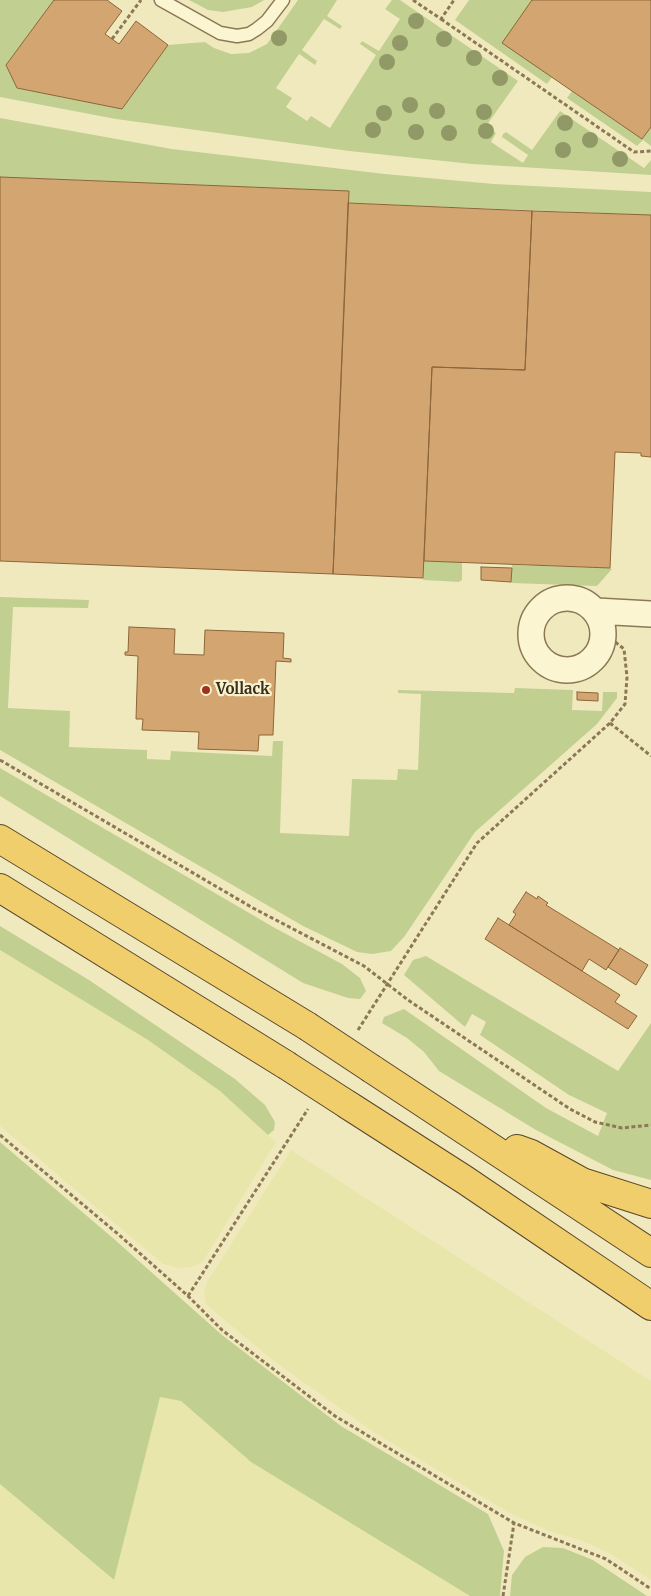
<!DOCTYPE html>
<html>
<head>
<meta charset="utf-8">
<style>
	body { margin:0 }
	canvas { display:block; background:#f1e9be }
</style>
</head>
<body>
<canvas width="651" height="1596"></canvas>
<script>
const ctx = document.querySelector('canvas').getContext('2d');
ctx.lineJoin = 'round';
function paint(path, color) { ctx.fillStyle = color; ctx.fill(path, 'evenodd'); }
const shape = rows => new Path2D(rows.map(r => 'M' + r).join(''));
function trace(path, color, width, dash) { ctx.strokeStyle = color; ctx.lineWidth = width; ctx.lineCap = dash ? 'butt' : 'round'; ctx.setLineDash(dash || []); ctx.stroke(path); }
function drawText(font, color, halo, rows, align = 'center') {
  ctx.font = font + ' Merriweather,serif'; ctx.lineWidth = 4.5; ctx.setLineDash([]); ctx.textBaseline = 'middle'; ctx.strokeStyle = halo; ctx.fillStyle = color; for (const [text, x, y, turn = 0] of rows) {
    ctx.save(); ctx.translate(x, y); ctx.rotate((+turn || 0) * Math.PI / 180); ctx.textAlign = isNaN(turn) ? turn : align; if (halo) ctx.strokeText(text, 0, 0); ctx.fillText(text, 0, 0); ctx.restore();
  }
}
const farmland = shape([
	[0,950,148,1040,220,1091,276,1142,202,1263,190,1267,178,1268,163,1264,0,1126],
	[291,1150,651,1381,651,1580,611,1554,583,1541,546,1530,510,1513,375,1433,271,1359,206,1304,204,1292,207,1282],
	[160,1397,181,1401,251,1462,470,1596,0,1596,0,1484,113,1580]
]);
const green = shape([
	[0,0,54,0,6,65,17,88,122,109,168,45,205,42,214,48,231,54,249,53,267,44,298,0,337,0,327,16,342,26,340,29,324,19,302,50,317,61,315,65,299,54,276,88,292,98,286,107,307,121,311,116,330,128,376,55,360,44,362,41,379,51,400,19,385,9,392,0,400,0,518,81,486,126,496,133,491,142,523,163,528,155,502,137,503,134,506,132,532,150,560,111,644,168,651,160,651,175,472,164,349,151,116,119,0,97],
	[189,0,264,0,252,7,223,12,208,10],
	[469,0,532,0,552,77,547,84,455,20],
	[572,91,642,139,651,127,651,146,643,140,637,146,567,98],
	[0,118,172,149,385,174,494,184,651,192,651,215,348,203,348,191,0,177],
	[424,561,462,562,462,580,459,582,423,580],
	[512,565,610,568,612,569,597,586,511,583],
	[0,597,89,600,88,608,13,607,8,708,70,711,69,747,147,750,147,759,170,760,171,751,272,756,273,741,283,741,280,833,349,836,352,779,397,780,398,769,418,770,421,694,398,693,398,690,514,693,515,688,573,690,572,710,602,711,603,692,617,692,617,698,597,724,475,832,404,937,391,951,372,954,357,952,303,926,0,750],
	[0,768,275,928,342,964,360,978,366,991,360,999,348,998,303,983,0,796],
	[0,926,89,980,235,1079,265,1105,275,1122,274,1130,268,1135,220,1091,148,1040,0,950],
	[426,956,618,1071,651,1023,651,1180,613,1170,536,1130,439,1071,424,1052,407,1038,382,1023,384,1017,404,1009,546,1108,598,1136,607,1113,569,1095,480,1035,486,1022,472,1014,465,1027,404,975,413,960],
	[0,1142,114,1239,222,1335,341,1426,488,1514,504,1551,500,1596,470,1596,251,1462,181,1401,160,1397,114,1580,0,1484],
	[543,1547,563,1548,593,1560,647,1596,510,1596,512,1575,525,1557]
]);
const building = shape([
	[54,0,107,0,122,11,105,34,119,44,136,21,168,45,122,109,17,88,6,65,54,0],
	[532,0,651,0,651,127,642,139,502,43,532,0],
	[0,177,349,191,333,574,0,561,0,177],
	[348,203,532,211,525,370,432,367,423,578,333,574,348,203],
	[532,211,651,215,651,457,641,456,641,453,615,452,610,568,424,561,432,367,525,370,532,211],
	[481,567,512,568,511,582,481,580,481,567],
	[129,627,175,629,174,654,204,655,205,630,284,633,283,658,291,659,291,662,276,661,273,735,259,735,258,751,198,749,199,732,142,730,143,719,136,719,138,656,125,655,125,652,128,652,129,627],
	[577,692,598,693,598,701,577,700,577,692],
	[526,892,537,899,538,896,548,903,546,905,619,950,606,970,589,959,582,971,509,925,516,914,513,912,526,892],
	[498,918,620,995,615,1002,637,1016,628,1029,485,939,498,918],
	[620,948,648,965,636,985,608,967,620,948]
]);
const path = shape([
	[413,0,441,19,454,0],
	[441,19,634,152,651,151],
	[112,39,141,0],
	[610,723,651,756],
	[0,760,253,908,364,966,408,1000,570,1109,595,1122,622,1128,651,1125],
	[358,1030,477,843,610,723,625,704,627,677,624,649,609,637],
	[0,1135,118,1234,188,1296,222,1330,335,1416,514,1523,606,1559,651,1589],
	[188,1296,308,1109],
	[503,1596,514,1523]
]);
const service = shape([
	[161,0,220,33,237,36,249,34,257,29,267,21,283,0]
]);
const minor = shape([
	'531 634a36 36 0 1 1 72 0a36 36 0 1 1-72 0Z',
	[596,611,651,614]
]);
const trunk = shape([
	[0,839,307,1026],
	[0,888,286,1065],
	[372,1069,651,1253],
	[348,1105,465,1180,651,1306],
	[517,1149,531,1154,582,1182,651,1204]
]);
const trunkBridge = shape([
	[307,1026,372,1069],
	[286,1065,348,1105]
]);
const trees = [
	[416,21],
	[279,38],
	[444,39],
	[400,43],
	[474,58],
	[387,62],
	[500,78],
	[410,105],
	[437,111],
	[484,112],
	[384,113],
	[565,123],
	[373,130],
	[486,131],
	[416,132],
	[449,133],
	[590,140],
	[563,150],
	[620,159]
];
const markers = [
	[206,690,5,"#9f3020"]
];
const poiNames = [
	["Vollack",216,690]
];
paint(farmland, '#e8e6ab');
paint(green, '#c1d091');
paint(building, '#d3a671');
trace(building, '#8c6539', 1);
trace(service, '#8b7955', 15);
trace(minor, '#8b7955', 28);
trace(trunk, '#58462a', 30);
trace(path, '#8b7955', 3, [4, 2.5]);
trace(service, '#fcf5d2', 12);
trace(minor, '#fcf5d2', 25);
trace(trunk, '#f0ce6c', 28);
trace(trunkBridge, '#58462a', 30, []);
trace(trunkBridge, '#f0ce6c', 28);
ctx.fillStyle = '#919967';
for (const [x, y] of trees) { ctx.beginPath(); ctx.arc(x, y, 8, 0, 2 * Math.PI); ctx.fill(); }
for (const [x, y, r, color] of markers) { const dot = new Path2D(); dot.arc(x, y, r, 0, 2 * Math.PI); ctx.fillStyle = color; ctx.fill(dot); trace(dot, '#f8f2ce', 2); }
drawText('bold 15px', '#392e1b', '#f8f2ce', poiNames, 'left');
</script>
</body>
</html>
